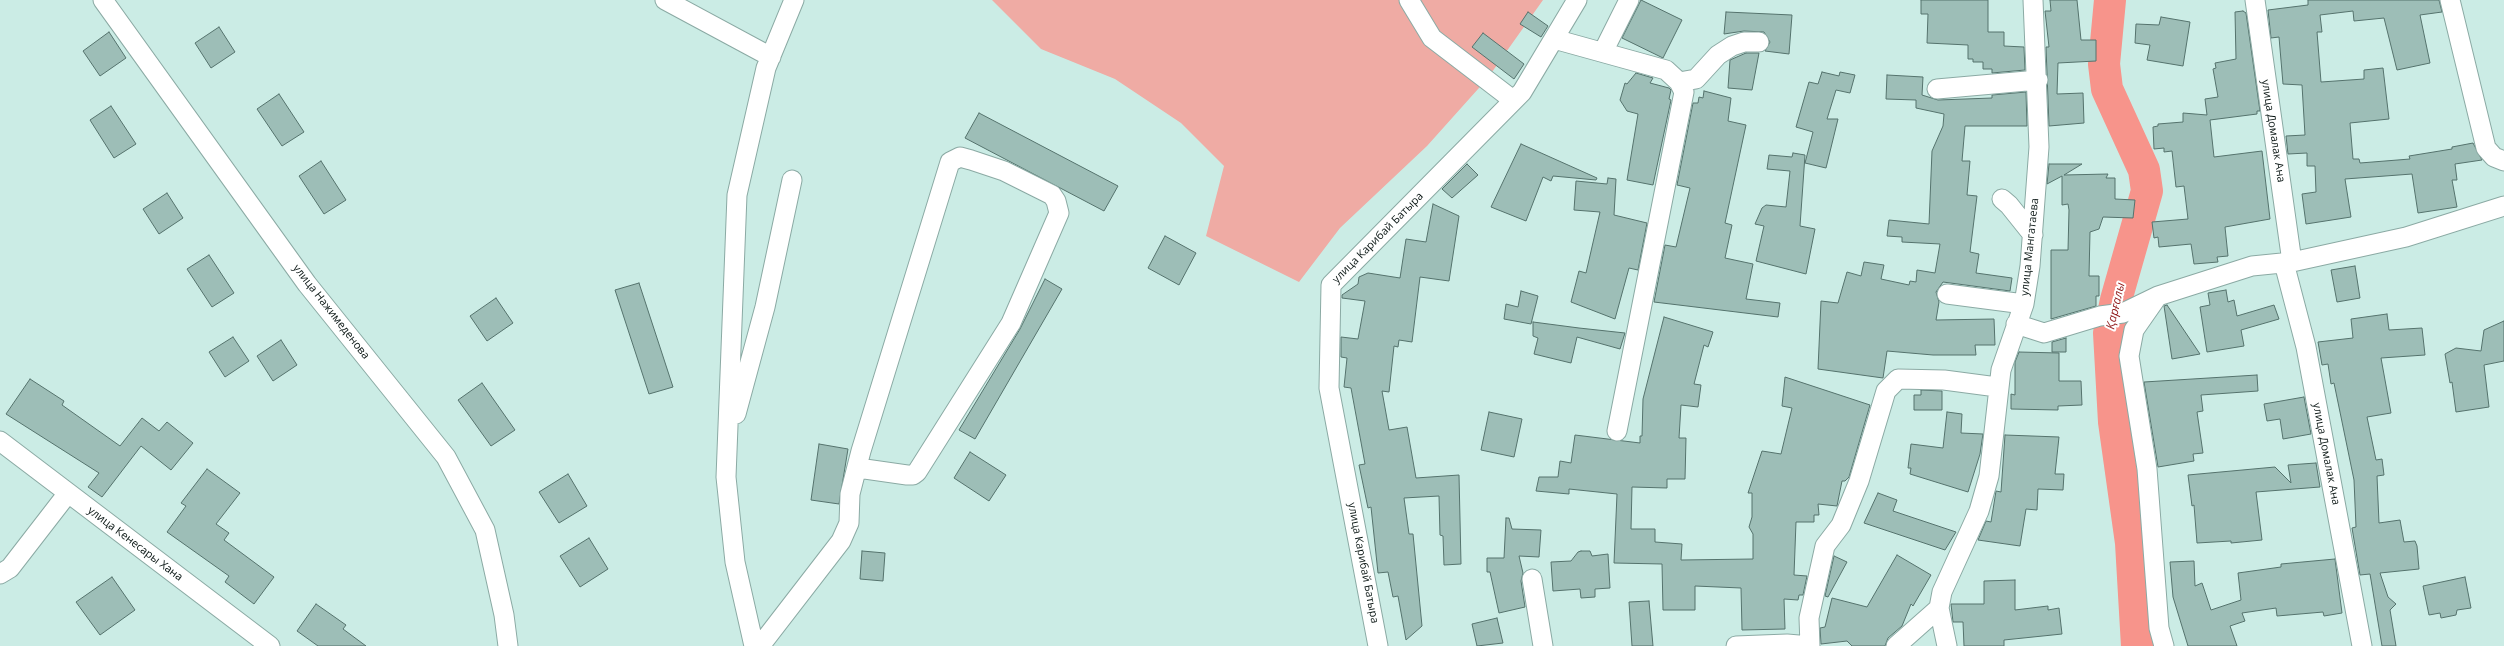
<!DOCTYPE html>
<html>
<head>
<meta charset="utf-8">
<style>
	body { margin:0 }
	canvas { display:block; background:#cbece5 }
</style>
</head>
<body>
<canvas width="2504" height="646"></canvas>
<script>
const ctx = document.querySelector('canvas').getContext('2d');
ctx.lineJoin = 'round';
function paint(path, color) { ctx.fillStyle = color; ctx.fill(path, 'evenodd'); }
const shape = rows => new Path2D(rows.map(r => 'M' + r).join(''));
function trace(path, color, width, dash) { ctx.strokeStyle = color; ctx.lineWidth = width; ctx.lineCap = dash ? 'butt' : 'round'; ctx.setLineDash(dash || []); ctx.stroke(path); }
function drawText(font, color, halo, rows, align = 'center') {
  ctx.font = font + ' "Open Sans",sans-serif'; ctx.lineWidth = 4; ctx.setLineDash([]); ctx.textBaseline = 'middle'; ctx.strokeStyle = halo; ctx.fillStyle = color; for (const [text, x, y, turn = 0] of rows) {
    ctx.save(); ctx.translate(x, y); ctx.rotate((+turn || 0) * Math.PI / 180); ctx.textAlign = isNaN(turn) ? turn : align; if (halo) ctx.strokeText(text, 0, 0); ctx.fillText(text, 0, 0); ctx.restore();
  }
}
const green = shape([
	[992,0,1543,0,1487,79,1427,146,1340,228,1299,282,1206,236,1224,166,1181,123,1115,79,1041,49]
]);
const river = shape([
	[2110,0,2104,64,2107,89,2144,170,2147,191,2116,300,2109,333,2114,422,2131,543,2137,646]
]);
const building = shape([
	[1641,0,1682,20,1663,58,1622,38,1641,0],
	[1921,0,1988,0,1988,32,2004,32,2004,46,2024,47,2025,70,1992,73,1992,69,1983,69,1983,62,1973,62,1973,59,1968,59,1968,45,1927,43,1928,14,1921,14,1921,0],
	[2050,0,2077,0,2081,40,2096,40,2096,61,2058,63,2057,94,2083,93,2084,123,2049,126,2046,47,2049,47,2045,11,2051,11,2050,0],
	[2308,0,2439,0,2442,12,2420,15,2430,63,2397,70,2384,18,2354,21,2353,11,2320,15,2322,32,2317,32,2321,82,2364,79,2364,70,2383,68,2389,119,2350,123,2353,159,2359,159,2360,163,2410,159,2409,156,2452,149,2452,147,2473,143,2482,160,2455,164,2457,180,2452,180,2457,207,2418,213,2412,174,2345,179,2351,217,2306,224,2302,194,2316,192,2315,166,2307,166,2307,153,2288,154,2286,136,2305,135,2302,85,2283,84,2279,37,2271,38,2268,10,2308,5,2308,0],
	[2243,11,2246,13,2260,111,2257,111,2257,114,2210,120,2214,157,2262,151,2270,219,2225,227,2228,256,2217,257,2218,262,2194,264,2191,244,2159,247,2158,237,2154,238,2152,222,2188,219,2184,186,2176,187,2172,151,2164,152,2164,148,2154,149,2153,127,2158,126,2158,124,2183,122,2183,113,2207,115,2205,99,2218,97,2213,69,2216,68,2215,63,2236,59,2235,12,2243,11],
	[1528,12,1548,26,1541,37,1520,24,1528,12],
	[1726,12,1792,15,1789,54,1765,51,1770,42,1764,32,1744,31,1724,34,1726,12],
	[2161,17,2190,22,2183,66,2147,60,2150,45,2135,43,2136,24,2159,25,2161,17],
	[219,27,235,52,211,68,195,43,219,27],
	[109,32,126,58,100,76,83,51,109,32],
	[1483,33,1524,64,1514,79,1472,47,1483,33],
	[1746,53,1759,53,1752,90,1728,88,1730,60,1746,53],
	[1822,72,1839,76,1840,72,1855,75,1850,93,1836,90,1827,119,1838,119,1826,168,1805,163,1813,132,1796,127,1809,82,1818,84,1822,72],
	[1636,73,1653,78,1650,83,1669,88,1671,90,1669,99,1671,100,1653,185,1627,180,1638,114,1627,111,1620,100,1625,83,1627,84,1636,73],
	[1887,75,1923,77,1922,95,1938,100,1992,98,1992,95,2026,92,2027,126,1965,126,1962,161,1970,161,1967,195,1977,196,1970,252,1979,254,1976,273,2012,278,2010,291,1943,282,1936,292,1939,302,1936,320,1994,319,1995,345,1975,345,1976,355,1933,355,1887,351,1883,378,1818,369,1821,301,1838,303,1847,272,1861,276,1864,262,1884,265,1881,279,1909,285,1910,281,1916,282,1917,270,1935,273,1940,244,1902,242,1902,237,1887,236,1889,220,1929,224,1932,151,1943,126,1944,114,1916,108,1916,100,1886,99,1887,75],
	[1704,91,1731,98,1728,121,1746,125,1725,223,1732,225,1725,258,1753,264,1746,299,1780,303,1778,317,1654,302,1665,245,1676,247,1690,188,1677,185,1693,103,1698,103,1699,97,1703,98,1704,91],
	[279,94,304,132,282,146,257,109,279,94],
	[111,106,136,144,114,158,90,120,111,106],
	[979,113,1118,186,1104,211,965,138,979,113],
	[1521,144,1597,178,1596,180,1553,176,1551,181,1543,177,1526,221,1491,207,1521,144],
	[1793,153,1805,155,1800,226,1815,229,1806,274,1756,261,1764,226,1755,224,1762,208,1766,205,1786,207,1790,171,1767,169,1769,155,1792,157,1793,153],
	[321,161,346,200,324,214,299,176,321,161],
	[1467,164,1478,175,1452,198,1442,189,1467,164],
	[2049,164,2082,164,2064,175,2108,174,2106,178,2115,178,2115,199,2135,200,2133,218,2103,217,2099,229,2090,232,2089,276,2099,276,2099,296,2096,296,2096,306,2051,319,2051,250,2068,250,2069,210,2068,204,2062,205,2062,176,2047,184,2049,164],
	[1608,178,1616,179,1614,215,1647,223,1638,270,1629,268,1615,319,1571,302,1579,271,1586,273,1600,212,1574,210,1576,181,1607,184,1608,178],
	[167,193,183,218,159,234,143,209,167,193],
	[1433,204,1459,216,1449,281,1420,277,1412,342,1399,340,1398,347,1394,346,1389,392,1382,391,1389,430,1407,427,1416,478,1459,475,1461,564,1444,565,1443,536,1440,535,1439,496,1404,498,1409,534,1413,534,1422,626,1406,640,1398,596,1393,597,1388,572,1378,573,1371,507,1368,508,1359,465,1365,464,1351,388,1344,387,1347,358,1341,357,1341,337,1358,339,1365,301,1342,298,1342,295,1358,284,1359,277,1368,273,1400,278,1406,239,1426,242,1433,204],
	[1165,236,1196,253,1179,285,1148,268,1165,236],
	[209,255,234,293,212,307,187,269,209,255],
	[2355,266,2360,298,2337,302,2331,270,2355,266],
	[1045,279,1062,289,975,439,959,430,1020,329,1045,279],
	[639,283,673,387,649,394,615,290,639,283],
	[2226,290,2228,302,2234,300,2237,316,2274,305,2279,319,2241,330,2244,346,2207,352,2200,307,2210,305,2208,293,2226,290],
	[1521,291,1538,296,1531,324,1504,319,1506,304,1518,307,1521,291],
	[496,298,513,323,487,341,470,316,496,298],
	[2167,305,2200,354,2172,359,2164,306,2167,305],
	[2387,314,2389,330,2422,328,2425,355,2381,358,2391,413,2367,417,2376,460,2382,459,2384,475,2377,476,2379,523,2400,520,2404,542,2415,541,2417,546,2419,569,2380,573,2388,597,2396,604,2390,610,2396,646,2382,646,2370,574,2360,575,2352,528,2356,527,2354,480,2334,383,2331,384,2328,364,2322,365,2318,342,2353,338,2351,319,2387,314],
	[1664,317,1713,332,1708,347,1704,345,1694,384,1701,385,1698,407,1681,405,1679,438,1686,438,1685,479,1667,479,1667,488,1632,487,1631,529,1655,529,1655,542,1682,544,1681,560,1753,559,1753,534,1749,527,1752,517,1752,493,1748,493,1762,451,1781,454,1792,408,1782,406,1785,377,1870,405,1849,477,1845,481,1842,481,1837,506,1818,504,1819,515,1814,515,1814,522,1796,522,1794,575,1807,576,1803,595,1799,595,1798,600,1784,599,1785,629,1742,630,1741,588,1695,586,1695,610,1663,610,1662,564,1614,563,1617,494,1569,489,1569,494,1536,491,1539,477,1558,477,1560,461,1571,463,1575,435,1640,443,1640,436,1642,436,1643,399,1664,317],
	[2504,321,2504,361,2484,365,2489,407,2456,412,2452,382,2450,383,2445,354,2456,348,2481,351,2484,330,2504,321],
	[1533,322,1579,328,1625,333,1620,349,1577,337,1571,363,1534,354,1538,338,1533,336,1533,322],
	[233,337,249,361,225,377,209,352,233,337],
	[2066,338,2066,352,2052,352,2052,342,2066,338],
	[281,340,297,365,273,381,257,356,281,340],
	[2019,352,2059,353,2059,381,2081,381,2082,405,2058,406,2058,410,2011,409,2011,394,2015,395,2015,362,2019,352],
	[2257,375,2258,391,2201,395,2203,411,2197,412,2203,453,2193,454,2194,461,2158,467,2144,382,2257,375],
	[30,379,64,401,62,405,120,446,142,418,159,431,167,422,193,443,171,470,141,446,102,497,88,487,99,473,6,414,30,379],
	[482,383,515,430,491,446,458,400,482,383],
	[1921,390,1942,391,1942,410,1914,410,1914,395,1921,395,1921,390],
	[2304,397,2311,434,2283,439,2280,419,2267,421,2264,404,2304,397],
	[1489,412,1522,419,1514,457,1481,450,1489,412],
	[1947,412,1962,414,1961,433,1983,434,1980,454,1968,492,1910,474,1911,468,1908,468,1911,444,1943,448,1947,412],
	[2005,435,2059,437,2055,474,2064,474,2063,490,2038,489,2037,510,2026,509,2020,546,1978,540,1986,521,1991,522,1996,491,2001,492,2005,435],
	[819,444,848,449,839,504,811,500,819,444],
	[970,452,1006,475,989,501,954,478,970,452],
	[2316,463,2320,487,2256,492,2262,540,2231,543,2231,541,2197,543,2194,505,2192,506,2188,475,2275,467,2291,483,2288,465,2316,463],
	[207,469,240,493,216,524,229,533,224,540,274,577,254,604,225,582,229,576,167,532,186,506,181,503,207,469],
	[568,474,587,506,559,523,539,492,568,474],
	[1878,493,1897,500,1893,511,1956,532,1945,550,1864,523,1878,493],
	[1506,518,1509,518,1512,529,1541,530,1539,557,1519,556,1523,573,1521,581,1525,607,1499,613,1490,572,1487,572,1487,558,1504,558,1506,518],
	[589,538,608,569,580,587,560,556,589,538],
	[862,551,885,553,883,581,860,579,862,551],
	[1581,551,1590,551,1592,556,1608,554,1610,588,1595,589,1595,597,1581,598,1580,589,1553,591,1551,562,1571,561,1578,552,1581,551],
	[1897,555,1931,575,1913,606,1911,604,1902,626,1888,638,1885,646,1852,646,1847,641,1821,644,1820,628,1825,627,1832,598,1867,607,1897,555],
	[1834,556,1847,562,1828,597,1825,596,1834,556],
	[2335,559,2342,613,2324,616,2323,612,2277,616,2276,608,2242,613,2245,621,2230,626,2237,646,2188,646,2173,597,2170,562,2194,561,2195,586,2202,583,2211,610,2241,600,2238,573,2281,567,2281,564,2335,559],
	[112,577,135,610,100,635,76,602,112,577],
	[2465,577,2471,608,2457,610,2456,615,2441,618,2440,613,2429,615,2423,586,2465,577],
	[2015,580,2015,610,2048,606,2048,610,2059,608,2062,634,2004,640,2004,646,1964,646,1963,622,1953,622,1951,604,1984,604,1984,581,2015,580],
	[1649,601,1653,646,1632,646,1629,602,1649,601],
	[316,604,346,625,343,629,366,646,318,646,297,631,316,604],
	[1497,618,1503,643,1477,646,1472,624,1497,618]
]);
const minor = shape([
	[103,0,307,284,446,457,485,530,504,615,508,646],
	[665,0,771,57],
	[1409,0,1432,38,1513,100],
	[2255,0,2292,262],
	[2450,0,2486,148,2494,157,2504,161],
	[1554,39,1666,70,1679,82,1684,92,1617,431],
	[1603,52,1629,0],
	[1679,82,1696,79,1718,55,1732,46,1744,42,1759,42],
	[1937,89,2038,80],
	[2002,199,2009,205,2033,235],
	[2284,263,2306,347,2362,646],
	[1947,294,2024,304],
	[2157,297,2134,330,2129,356,2147,469,2159,628,2164,646],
	[2016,324,2044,333,2100,316,2123,313,2158,296,2252,266,2292,262,2406,237,2504,206],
	[736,414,765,307,792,180],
	[0,441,270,646],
	[0,574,10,568,68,493],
	[1532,579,1543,646],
	[754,646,735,562,726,477,737,195,766,68,794,0],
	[760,646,841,541,849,523,850,494,861,451,950,162,960,157,971,160,1004,171,1052,195,1056,201,1059,213,1011,323,917,472,913,475,907,475,858,468],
	[1378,646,1329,388,1331,285,1522,92,1577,0],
	[1736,646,1787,644,1810,646,1809,618,1825,546,1841,525,1859,481,1886,391,1898,379,1944,380,1997,387],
	[1896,646,1939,608],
	[1947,646,1939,608,1942,592,1979,511,1989,476,2001,370,2024,304,2030,266,2039,147,2033,0]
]);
const streetNames = [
	["улица Домалак Ана",2273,131,81],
	["улица Карибай Батыра",1378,238,-45],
	["улица Мангатаева",2030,247,-84],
	["улица Нажимеденова",331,312,52],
	["улица Домалак Ана",2326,454,79],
	["улица Кенесары Хана",135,544,37],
	["улица Карибай Батыра",1363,563,79]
];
const waterNames = [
	["Қарғалы",2116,306,-77]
];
paint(green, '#efaba4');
trace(river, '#f7948b', 32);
paint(building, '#9dbeb7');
trace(building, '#55736d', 1);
trace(minor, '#8baaa4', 21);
trace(minor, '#fff', 19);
drawText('11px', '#0b1715', '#fff', streetNames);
drawText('italic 12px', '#942122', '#fff', waterNames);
</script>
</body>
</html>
